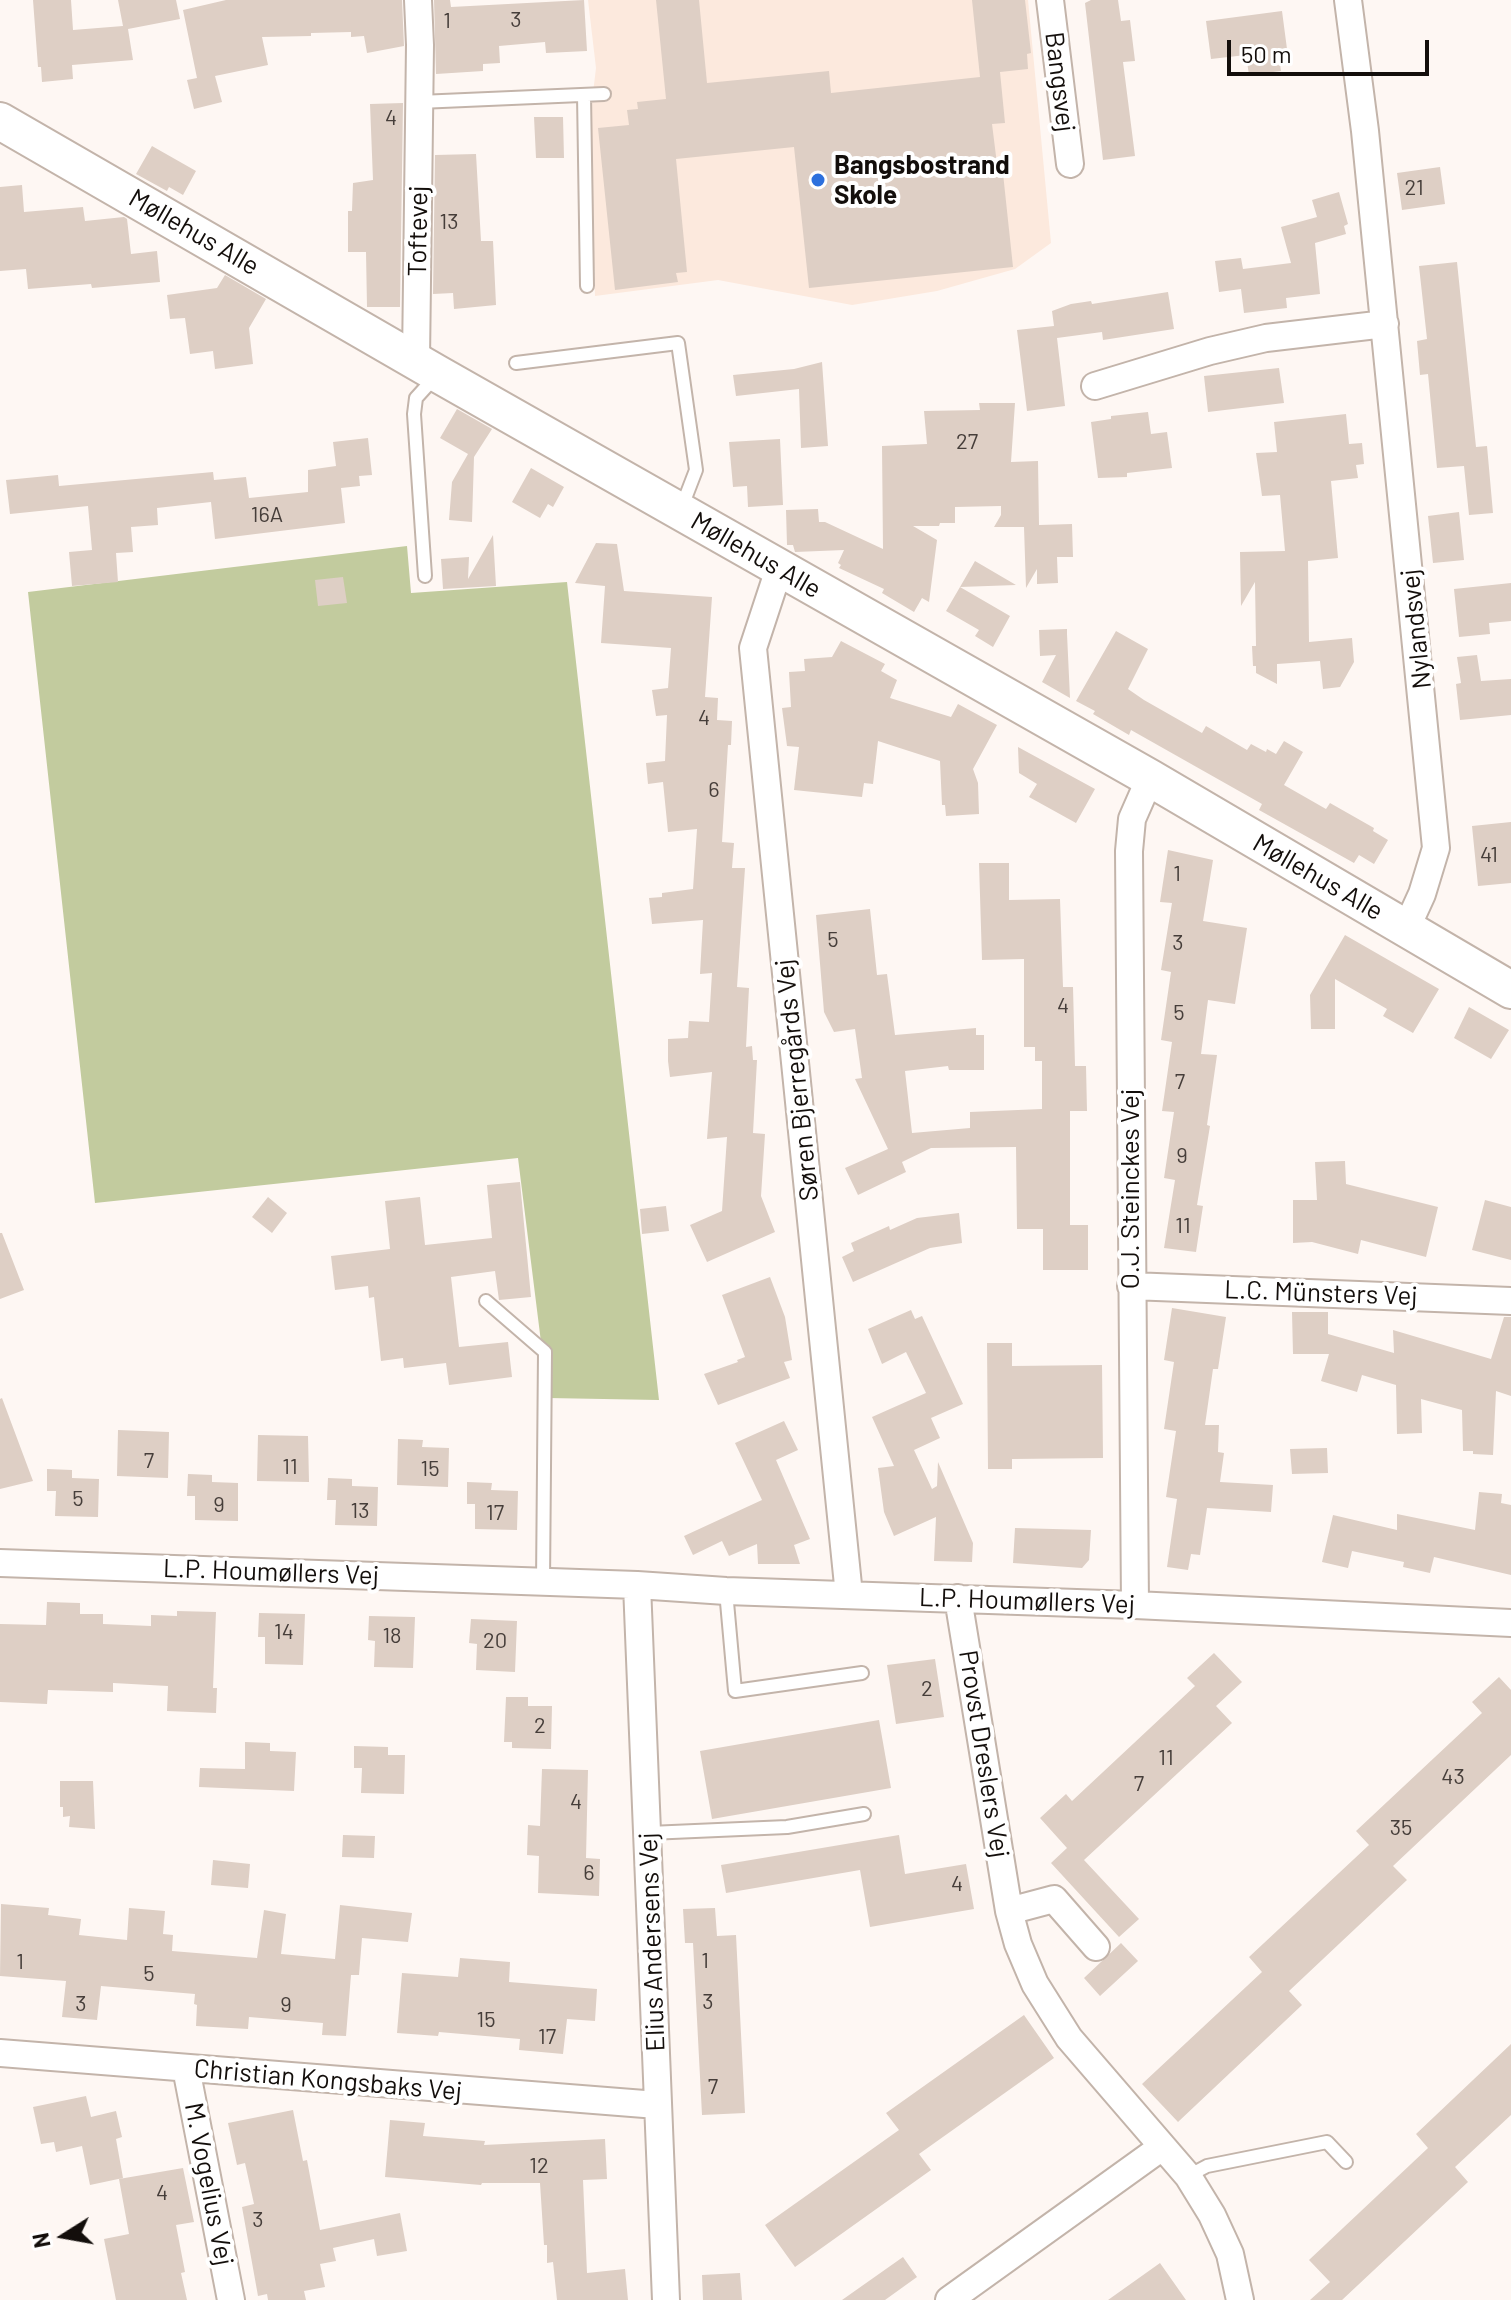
<!DOCTYPE html>
<html>
<head>
<meta charset="utf-8">
<style>
	body { margin:0 }
	#map { position:relative; width:1511px; height:2300px; overflow:hidden; background:#fef7f3; font-family:Barlow,sans-serif }
	canvas { display:block }
	.north { position:absolute; left:24px; top:2196px; width:80px; height:80px; -webkit-text-stroke:6px #fff; paint-order:stroke; rotate:259deg; font-size:22px; font-weight:700; line-height:32px; text-align:center; color:#130e0b }
	.north::after { content:''; display:block; margin:auto; width:28px; height:36px; background:#130e0b; clip-path:polygon(50% 0,100% 100%,50% 72%,0 100%) }
	.scale { position:absolute; left:1227px; top:40px; width:202px; height:36px; box-sizing:border-box; border:4px solid #130e0b; border-top:0; padding-left:10px; font-size:24px; line-height:28px; white-space:nowrap; color:#130e0b; -webkit-text-stroke:6px #fff; paint-order:stroke }
</style>
</head>
<body>
<div id="map">
<canvas width="1511" height="2300"></canvas>
<div class="north">N</div>
<div class="scale">50 m</div>
</div>
<script>
const ctx = document.querySelector('canvas').getContext('2d');
ctx.lineJoin = 'round';
function paint(path, color) { ctx.fillStyle = color; ctx.fill(path, 'evenodd'); }
const shape = rows => new Path2D(rows.map(r => 'M' + r).join(''));
function trace(path, color, width, dash) { ctx.strokeStyle = color; ctx.lineWidth = width; ctx.lineCap = dash ? 'butt' : 'round'; ctx.setLineDash(dash || []); ctx.stroke(path); }
function drawText(font, color, halo, rows, align = 'center') {
  ctx.font = font + ' Barlow,sans-serif'; ctx.lineWidth = 8; ctx.setLineDash([]); ctx.textBaseline = 'middle'; ctx.strokeStyle = halo; ctx.fillStyle = color; for (const [text, x, y, turn = 0] of rows) {
    ctx.save(); ctx.translate(x, y); ctx.rotate((+turn || 0) * Math.PI / 180); ctx.textAlign = isNaN(turn) ? turn : align; if (halo) ctx.strokeText(text, 0, 0); ctx.fillText(text, 0, 0); ctx.restore();
  }
}
const built = shape([
	[588,0,1028,0,1051,243,1015,269,937,291,852,305,718,280,595,296,590,118,596,68]
]);
const green = shape([
	[407,546,411,593,567,582,659,1400,548,1398,518,1158,95,1203,28,592]
]);
const building = shape([
	[33,0,71,0,73,30,123,26,118,0,176,0,180,19,128,29,133,60,72,65,73,79,42,82,41,67,38,67],
	[226,0,402,0,404,46,367,53,364,36,351,37,351,32,311,33,311,36,262,37,268,65,215,76,222,102,194,109,187,80,197,78,183,10],
	[434,0,450,0,451,7,584,0,587,51,546,53,545,42,499,46,500,63,483,64,483,71,436,74],
	[656,0,699,0,707,83,829,71,831,93,980,77,972,0,1025,0,1031,53,1027,54,1028,69,1000,72,1005,123,992,124,997,164,1002,164,1013,267,809,288,794,147,676,159,687,272,676,273,678,282,615,290,598,128,629,125,627,110,638,109,637,102,666,99],
	[1091,0,1118,0,1121,21,1130,20,1135,61,1123,62,1135,156,1103,160,1085,3],
	[1282,11,1287,49,1278,50,1281,71,1249,75,1246,55,1211,59,1206,21],
	[403,103,400,307,367,307,366,252,348,252,348,211,352,211,353,183,373,180,370,104],
	[534,117,563,117,564,158,536,158],
	[152,146,196,171,183,195,169,187,167,191,136,174],
	[476,154,481,241,493,241,496,305,454,309,453,293,433,294,435,155],
	[1440,167,1445,204,1402,210,1397,173],
	[22,185,24,212,83,207,85,221,124,217,127,219,131,254,157,251,160,282,92,288,91,284,28,289,26,269,0,271,0,187],
	[1339,192,1348,224,1344,226,1346,234,1315,243,1320,294,1286,298,1287,308,1244,313,1241,289,1219,292,1215,261,1241,258,1243,269,1291,263,1281,227,1317,217,1312,200],
	[1457,262,1476,447,1487,446,1493,513,1469,515,1464,466,1437,468,1428,374,1420,375,1417,341,1427,339,1419,266],
	[225,275,266,299,249,328,253,364,215,369,213,351,190,354,185,318,170,319,167,295,217,288],
	[1168,292,1174,329,1103,340,1102,332,1057,338,1065,406,1027,411,1017,330,1054,326,1052,311,1071,304,1091,301,1092,304],
	[822,362,828,446,801,448,799,389,736,396,733,375,794,369],
	[1279,368,1284,403,1208,412,1204,376],
	[979,403,1015,403,1011,462,1038,461,1039,525,1072,524,1073,557,1057,557,1058,583,1037,584,1037,569,1026,588,1024,527,994,527,1001,515,1001,506,955,507,955,523,940,523,939,526,913,526,937,540,929,602,922,598,914,612,882,593,884,589,839,568,841,565,838,563,844,550,795,552,793,545,787,545,786,510,818,509,819,522,825,522,883,549,882,446,927,444,924,411,980,410],
	[457,409,492,429,474,457,472,522,449,520,452,482,468,454,440,438],
	[1148,412,1151,434,1167,432,1172,468,1127,473,1127,477,1098,478,1091,422,1111,419,1111,416],
	[1346,414,1349,444,1362,443,1364,464,1356,465,1358,478,1331,481,1338,558,1308,561,1309,642,1352,638,1354,662,1340,687,1323,689,1320,661,1277,664,1277,684,1256,673,1256,666,1253,666,1252,646,1256,646,1255,582,1241,606,1240,552,1285,551,1280,495,1262,496,1256,453,1277,452,1274,422],
	[368,438,372,475,359,476,360,486,341,488,345,523,215,539,211,502,157,508,158,525,131,527,133,552,116,553,118,582,72,586,69,552,92,550,88,506,10,514,6,480,58,475,59,486,213,472,214,480,246,477,249,498,308,492,308,470,336,466,333,442],
	[780,439,783,505,748,507,747,486,733,487,729,442],
	[531,468,564,487,553,507,548,504,540,518,512,502],
	[1459,512,1464,560,1433,563,1428,516],
	[493,535,496,586,443,589,441,559,469,557,468,579],
	[596,543,617,544,624,591,712,597,705,697,718,698,717,720,732,721,731,745,728,745,722,842,734,843,732,868,745,868,737,987,749,988,746,1047,752,1046,753,1060,757,1060,753,1133,765,1134,761,1196,775,1232,707,1262,690,1225,722,1211,727,1137,707,1139,712,1072,670,1077,668,1061,668,1039,688,1038,689,1021,709,1022,712,973,700,974,703,920,652,924,649,898,662,897,662,893,693,889,697,829,668,832,663,782,648,784,646,763,665,761,667,715,656,716,652,690,668,688,671,648,601,643,605,586,575,583],
	[975,561,1016,585,960,587],
	[343,577,347,603,318,606,315,580],
	[1511,583,1511,621,1489,623,1490,634,1459,637,1454,589],
	[960,587,1010,616,993,647,975,636,979,630,946,611],
	[1067,629,1067,634,1070,698,1042,682,1056,655,1040,656,1039,630],
	[1116,631,1148,649,1128,689,1144,700,1202,733,1206,726,1247,750,1251,744,1266,752,1267,749,1276,754,1284,741,1303,752,1284,785,1326,809,1330,803,1374,828,1373,831,1388,840,1374,864,1359,855,1354,863,1259,810,1262,804,1131,730,1129,735,1093,714,1095,711,1076,701],
	[841,641,885,664,881,671,897,680,890,698,951,717,958,704,997,725,973,769,978,783,979,814,946,816,945,805,942,805,940,761,878,741,873,784,864,783,862,797,794,790,799,747,787,746,782,708,791,707,789,672,805,671,804,659,832,657],
	[1477,655,1481,681,1511,679,1511,715,1460,720,1456,684,1461,683,1457,657],
	[1018,747,1095,789,1076,823,1029,797,1037,784,1019,773],
	[1511,822,1511,883,1478,886,1472,826],
	[1168,850,1213,860,1203,921,1247,928,1235,1004,1208,1000,1201,1054,1217,1055,1207,1125,1210,1126,1197,1205,1203,1206,1196,1252,1164,1248,1175,1180,1164,1178,1174,1112,1162,1111,1172,1042,1161,1040,1171,972,1161,970,1172,903,1160,902],
	[979,863,1009,863,1009,900,1060,899,1063,987,1073,987,1075,1066,1086,1066,1087,1111,1070,1111,1070,1225,1088,1225,1088,1270,1043,1270,1043,1229,1017,1229,1016,1147,931,1148,902,1162,906,1172,858,1195,845,1168,888,1149,855,1079,862,1078,855,1029,834,1032,824,1012,816,915,870,909,877,975,887,974,895,1035,976,1028,976,1035,984,1035,984,1070,949,1070,948,1066,905,1071,912,1133,970,1128,970,1112,1042,1109,1042,1061,1035,1061,1035,1047,1024,1047,1024,959,982,960],
	[1345,935,1439,989,1413,1033,1383,1016,1387,1009,1335,979,1335,1029,1311,1029,1310,995],
	[1469,1007,1509,1030,1491,1059,1454,1038],
	[1345,1161,1346,1184,1438,1207,1426,1257,1361,1240,1358,1254,1312,1242,1293,1243,1293,1200,1317,1200,1315,1162],
	[520,1182,531,1297,499,1300,495,1271,451,1277,459,1347,508,1342,512,1377,449,1385,446,1363,404,1368,403,1358,381,1361,374,1297,369,1298,368,1286,335,1290,331,1256,390,1249,385,1201,420,1197,425,1245,492,1238,487,1185],
	[268,1197,287,1213,272,1233,252,1217],
	[1485,1200,1511,1207,1511,1260,1472,1250],
	[666,1206,669,1231,642,1234,640,1209],
	[959,1213,962,1243,930,1248,853,1282,842,1257,854,1251,851,1243,889,1226,890,1230,917,1218],
	[0,1233,2,1233,24,1290,0,1299],
	[770,1277,785,1317,792,1360,784,1362,790,1378,718,1405,704,1374,738,1362,737,1360,745,1357,722,1295],
	[1172,1308,1226,1317,1218,1369,1213,1369,1205,1425,1219,1425,1218,1452,1224,1453,1220,1482,1273,1485,1271,1512,1207,1508,1200,1555,1191,1554,1188,1570,1167,1567,1177,1499,1166,1497,1176,1431,1164,1429,1174,1362,1164,1360],
	[911,1310,915,1319,922,1316,963,1404,931,1418,940,1438,914,1450,932,1489,937,1486,938,1462,973,1543,972,1562,934,1561,936,1517,894,1536,884,1512,878,1468,894,1466,872,1417,926,1393,906,1352,882,1364,868,1329],
	[1292,1312,1328,1312,1328,1334,1394,1353,1393,1330,1491,1359,1504,1317,1511,1317,1511,1396,1496,1391,1493,1455,1473,1454,1473,1451,1463,1451,1462,1410,1421,1399,1422,1433,1397,1434,1396,1385,1362,1375,1357,1392,1321,1381,1329,1354,1293,1354],
	[987,1343,1012,1343,1012,1366,1102,1365,1103,1458,1012,1459,1012,1469,988,1469],
	[2,1398,33,1481,0,1489,0,1399],
	[784,1421,798,1450,776,1460,810,1539,794,1545,800,1564,758,1564,757,1544,729,1556,722,1541,693,1555,684,1536,762,1500,735,1443],
	[118,1430,169,1432,168,1478,117,1476],
	[258,1435,308,1436,309,1482,257,1481],
	[398,1439,423,1440,422,1447,449,1448,448,1487,397,1485],
	[1327,1448,1328,1473,1292,1474,1290,1449],
	[47,1469,72,1470,72,1478,99,1479,98,1517,55,1516,56,1491,47,1491],
	[188,1474,212,1475,212,1482,238,1483,238,1521,195,1520,195,1496,187,1496],
	[328,1478,352,1479,352,1486,378,1487,377,1526,335,1525,336,1500,327,1500],
	[467,1482,492,1483,491,1490,518,1491,517,1530,475,1529,475,1504,467,1504],
	[1479,1492,1502,1494,1501,1503,1511,1505,1511,1575,1434,1557,1430,1573,1403,1567,1404,1562,1352,1551,1348,1568,1322,1562,1333,1515,1397,1530,1397,1514,1475,1530],
	[1015,1528,1091,1530,1089,1560,1082,1568,1013,1563],
	[47,1602,80,1603,80,1614,103,1614,103,1624,151,1626,151,1615,177,1616,177,1611,216,1612,213,1688,217,1688,216,1713,167,1711,168,1686,113,1683,113,1692,48,1690,47,1704,0,1702,0,1624,46,1625],
	[259,1613,305,1614,303,1665,265,1664,265,1637,258,1637],
	[369,1616,415,1617,413,1668,374,1667,375,1641,368,1640],
	[471,1619,517,1621,515,1672,476,1670,477,1644,469,1643],
	[1214,1653,1242,1682,1216,1706,1232,1723,1084,1860,1139,1919,1119,1937,1051,1863,1067,1848,1040,1818,1066,1794,1072,1801,1195,1686,1187,1678],
	[935,1659,944,1717,896,1724,887,1665],
	[1499,1677,1511,1690,1511,1755,1393,1866,1407,1880,1289,1991,1302,2005,1178,2122,1142,2084,1262,1972,1249,1957,1369,1845,1356,1831,1482,1713,1472,1702],
	[506,1697,528,1697,528,1706,552,1706,551,1749,512,1748,512,1742,504,1742],
	[879,1720,891,1788,712,1819,700,1751],
	[245,1742,270,1743,270,1751,296,1752,294,1791,199,1787,200,1768,245,1769],
	[354,1746,388,1747,388,1755,405,1755,404,1794,361,1793,362,1768,354,1768],
	[542,1769,588,1770,586,1858,600,1859,599,1896,538,1893,539,1856,527,1855,528,1825,540,1826],
	[60,1781,93,1781,95,1829,69,1827,70,1816,63,1817,63,1807,60,1807],
	[343,1835,375,1836,374,1858,342,1857],
	[899,1835,905,1874,966,1864,974,1909,870,1927,860,1870,726,1893,721,1865],
	[213,1860,250,1864,248,1888,211,1885],
	[1,1904,49,1908,48,1915,81,1919,79,1935,127,1940,129,1908,165,1911,163,1934,173,1935,172,1951,257,1958,264,1910,286,1914,281,1954,335,1959,340,1905,412,1913,408,1942,362,1938,359,1975,351,1975,346,2036,322,2035,323,2023,249,2017,248,2029,196,2026,197,2005,194,2004,195,1994,101,1986,97,2020,62,2017,66,1981,0,1976],
	[715,1908,717,1936,736,1935,745,2113,702,2115,693,1943,685,1943,683,1909],
	[1121,1943,1138,1961,1100,1996,1084,1978],
	[460,1958,510,1962,509,1982,597,1989,595,2021,567,2019,563,2054,519,2050,520,2039,439,2032,438,2036,397,2033,402,1973,458,1977],
	[1024,2015,1054,2058,919,2154,931,2170,795,2267,765,2225,899,2130,886,2113],
	[1511,2044,1511,2115,1455,2167,1468,2182,1342,2300,1310,2300,1330,2282,1309,2260,1428,2148,1416,2134],
	[86,2096,91,2117,116,2111,122,2137,116,2139,123,2178,90,2185,82,2146,56,2152,54,2142,41,2144,33,2107],
	[293,2110,303,2161,307,2160,320,2230,400,2213,407,2251,377,2256,374,2239,333,2248,336,2261,320,2264,325,2287,304,2291,306,2300,268,2300,267,2294,258,2296,242,2207,254,2204,245,2163,237,2165,228,2123],
	[390,2120,425,2123,423,2136,485,2141,484,2145,605,2139,607,2179,583,2180,587,2273,625,2269,628,2300,557,2300,553,2262,547,2263,547,2245,544,2245,540,2183,482,2183,481,2185,385,2177],
	[183,2168,194,2222,176,2225,185,2272,181,2273,187,2300,116,2300,104,2239,129,2234,119,2179],
	[903,2257,917,2277,885,2300,842,2300],
	[1160,2263,1186,2300,1108,2300],
	[740,2273,742,2300,703,2300,702,2275]
]);
const lane = shape([
	[584,95,587,286],
	[419,102,604,94],
	[516,363,678,343,696,470,681,509],
	[425,576,414,414,416,398,436,376],
	[486,1301,545,1352,543,1582],
	[726,1591,735,1691,862,1673],
	[649,1833,787,1827,864,1814],
	[1188,2176,1207,2166,1327,2142,1346,2162]
]);
const street = shape([
	[1050,0,1070,164],
	[1348,0,1365,131,1436,848,1422,894,1406,929],
	[416,359,420,45,418,0],
	[1095,386,1210,351,1266,338,1385,324],
	[779,569,753,648,849,1595],
	[1131,1286,1511,1301],
	[0,1563,637,1585,726,1591,1135,1605,1511,1623],
	[637,1585,666,2300],
	[958,1598,1009,1911,1018,1944,1035,1984,1069,2038,1188,2176,1212,2215,1230,2254,1240,2300],
	[1135,1605,1129,851,1132,819,1150,778],
	[1009,1911,1054,1899,1096,1947],
	[0,2053,657,2105],
	[186,2068,231,2300],
	[949,2300,1162,2147]
]);
const secondary = shape([
	[0,121,438,374,1150,778,1511,990]
]);
const markers = [
	[818,180,8,"#2d70dd"]
];
const numberNames = [
	["3",516,20],
	["1",447,21],
	["4",391,118],
	["21",1414,188],
	["13",449,222],
	["27",967,442],
	["16A",267,515],
	["4",704,718],
	["6",714,790],
	["41",1489,855],
	["1",1177,874],
	["5",833,940],
	["3",1178,943],
	["4",1063,1006],
	["5",1179,1013],
	["7",1180,1082],
	["9",1182,1156],
	["11",1183,1226],
	["7",149,1461],
	["11",290,1467],
	["15",430,1469],
	["5",78,1499],
	["9",219,1505],
	["13",360,1511],
	["17",495,1513],
	["14",284,1632],
	["18",392,1636],
	["20",495,1641],
	["2",927,1689],
	["2",540,1726],
	["11",1166,1758],
	["43",1453,1777],
	["7",1139,1784],
	["4",576,1802],
	["35",1401,1828],
	["6",589,1873],
	["4",957,1884],
	["1",705,1961],
	["1",20,1962],
	["5",149,1974],
	["3",708,2002],
	["3",81,2004],
	["9",286,2005],
	["15",486,2020],
	["17",547,2037],
	["7",713,2087],
	["12",539,2166],
	["4",162,2193],
	["3",258,2220]
];
const streetNames = [
	["Bangsvej",1060,82,83],
	["Toftevej",418,231,-89],
	["Møllehus Alle",194,232,30],
	["Møllehus Alle",756,555,30],
	["Nylandsvej",1416,629,-96],
	["Møllehus Alle",1318,877,30],
	["Søren Bjerregårds Vej",797,1080,-96],
	["O.J. Steinckes Vej",1130,1189,-90],
	["L.C. Münsters Vej",1321,1293,2],
	["L.P. Houmøllers Vej",271,1572,2],
	["L.P. Houmøllers Vej",1027,1601,2],
	["Provst Dreslers Vej",984,1754,81],
	["Elius Andersens Vej",652,1942,-92],
	["Christian Kongsbaks Vej",328,2080,5],
	["M. Vogelius Vej",209,2184,79]
];
const poiNames = [
	["Bangsbostrand",834,165],
	["Skole",834,195]
];
paint(built, '#fce9dd');
paint(green, '#c2cb9e');
paint(building, '#decfc5');
trace(lane, '#c3b4aa', 16);
trace(street, '#c3b4aa', 30);
trace(secondary, '#c3b4aa', 40);
trace(lane, '#fff', 12);
trace(street, '#fff', 26);
trace(secondary, '#fff', 36);
for (const [x, y, r, color] of markers) { const dot = new Path2D(); dot.arc(x, y, r, 0, 2 * Math.PI); ctx.fillStyle = color; ctx.fill(dot); trace(dot, '#fff', 3); }
drawText('22px', '#463e3a', null, numberNames);
drawText('26px', '#130e0b', '#fff', streetNames);
drawText('bold 26px', '#130e0b', '#fff', poiNames, 'left');
</script>
</body>
</html>
